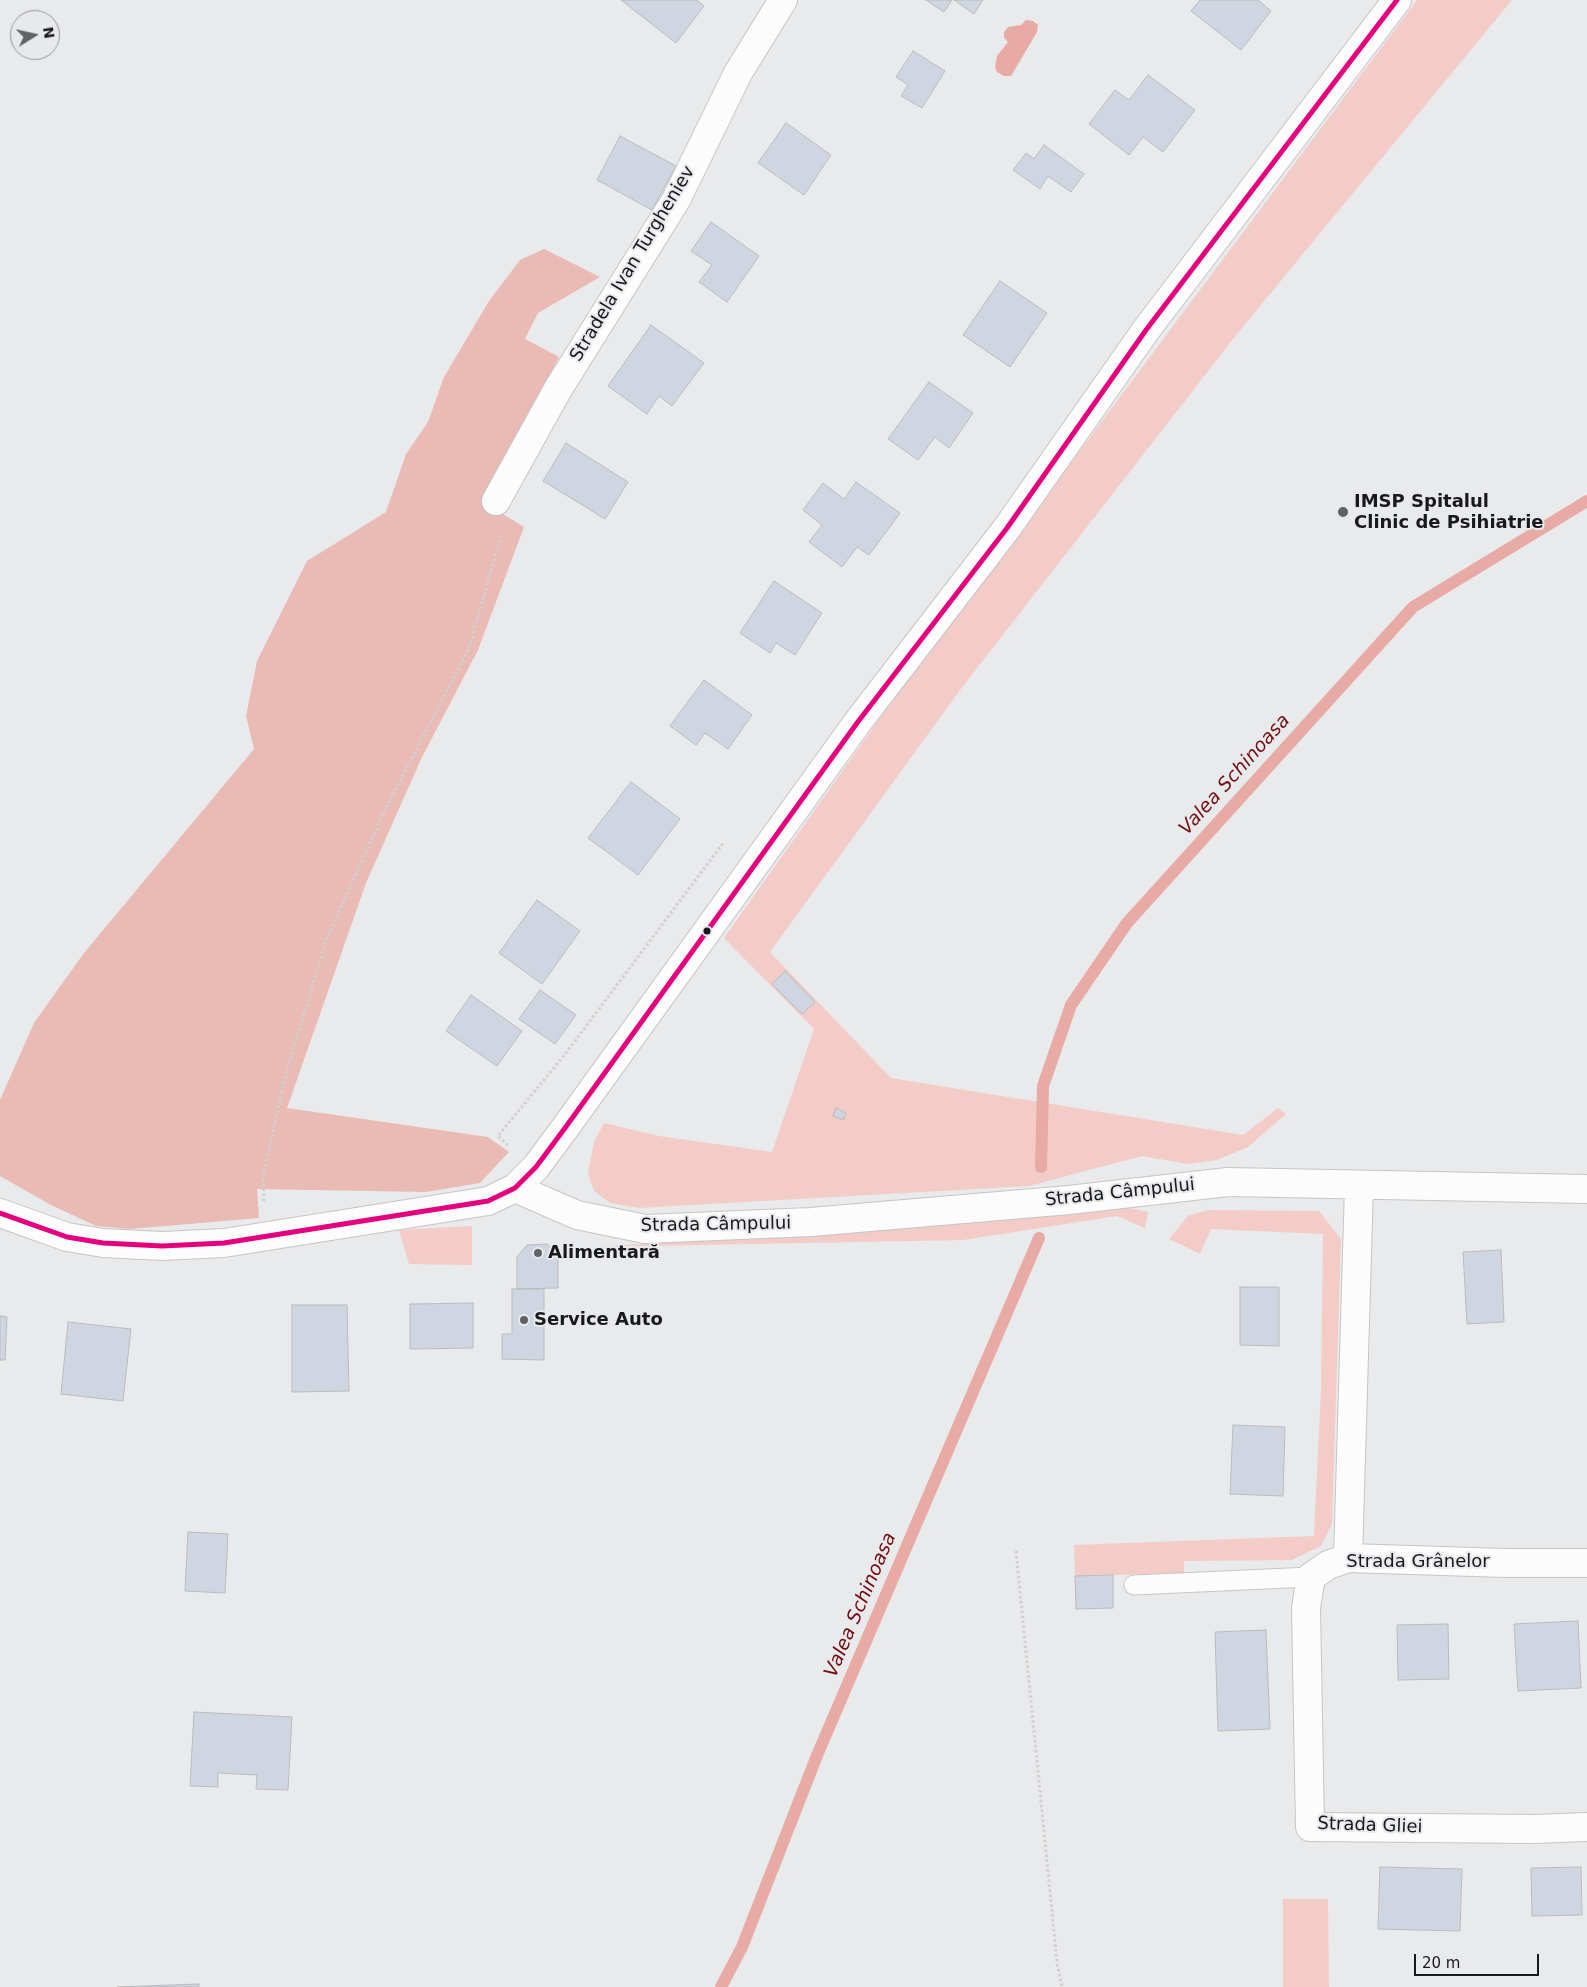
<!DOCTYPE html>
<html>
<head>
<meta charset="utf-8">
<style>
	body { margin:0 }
	#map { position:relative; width:1587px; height:1987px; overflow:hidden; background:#e9eaeb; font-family:"DejaVu Sans",sans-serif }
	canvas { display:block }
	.north { position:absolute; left:10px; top:10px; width:50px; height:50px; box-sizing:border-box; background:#e8e9ec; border:1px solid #959698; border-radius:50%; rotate:80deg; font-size:14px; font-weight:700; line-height:20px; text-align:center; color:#18191a }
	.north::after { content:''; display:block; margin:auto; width:18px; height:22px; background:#616263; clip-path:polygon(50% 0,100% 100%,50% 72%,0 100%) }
	.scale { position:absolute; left:1414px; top:1954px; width:125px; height:22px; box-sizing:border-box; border:2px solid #18191a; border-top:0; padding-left:6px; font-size:15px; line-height:18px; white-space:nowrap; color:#18191a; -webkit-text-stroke:4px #e8e9ec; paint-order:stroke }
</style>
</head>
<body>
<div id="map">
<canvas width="1587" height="1987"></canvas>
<div class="north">N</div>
<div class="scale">20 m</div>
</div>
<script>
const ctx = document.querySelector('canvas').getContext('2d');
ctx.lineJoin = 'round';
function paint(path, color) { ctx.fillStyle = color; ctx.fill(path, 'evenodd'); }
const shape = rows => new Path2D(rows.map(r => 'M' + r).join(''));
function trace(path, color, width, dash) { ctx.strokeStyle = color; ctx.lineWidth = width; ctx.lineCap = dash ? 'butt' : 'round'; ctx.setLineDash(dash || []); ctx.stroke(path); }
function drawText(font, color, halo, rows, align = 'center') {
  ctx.font = font + ' "DejaVu Sans",sans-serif'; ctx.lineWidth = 4; ctx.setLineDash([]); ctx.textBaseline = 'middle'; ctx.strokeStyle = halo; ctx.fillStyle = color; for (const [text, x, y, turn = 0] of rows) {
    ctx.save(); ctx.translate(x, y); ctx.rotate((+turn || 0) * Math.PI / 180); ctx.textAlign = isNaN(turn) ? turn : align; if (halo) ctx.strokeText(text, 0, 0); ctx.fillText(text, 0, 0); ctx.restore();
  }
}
const green = shape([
	[1417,0,1512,0,1237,334,960,690,770,952,891,1078,1243,1135,1278,1108,1286,1114,1248,1147,1217,1160,1188,1164,1142,1156,1029,1186,639,1208,610,1203,594,1191,588,1173,594,1142,604,1123,659,1136,772,1152,814,1029,724,938,885,711],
	[1125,1207,1148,1212,1145,1228,1117,1216,963,1240,595,1247,957,1224],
	[1208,1210,1319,1211,1341,1239,1332,1524,1321,1546,1292,1560,1184,1561,1184,1573,1075,1576,1074,1545,1314,1536,1321,1388,1323,1234,1211,1229,1200,1254,1169,1239,1188,1216],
	[472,1226,472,1265,409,1264,399,1230],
	[1283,1899,1328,1899,1329,1987,1283,1987]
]);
const forest = shape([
	[544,249,600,277,538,313,525,339,559,357,483,502,524,527,478,650,422,757,366,883,287,1108,488,1137,509,1152,480,1183,426,1192,257,1189,259,1218,130,1229,96,1226,51,1205,0,1176,0,1100,34,1023,84,953,254,749,246,716,257,661,307,561,386,512,406,454,428,422,444,377,489,301,520,260]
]);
const water = shape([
	[1026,20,1033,21,1038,25,1037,32,1011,76,1004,76,997,72,995,67,997,56,1008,42,1004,37,1004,32,1008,27,1021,25]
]);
const stream = shape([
	[1041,1167,1043,1086,1071,1005,1127,923,1413,607,1587,501],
	[721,1987,742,1947,818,1753,1039,1238]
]);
const building = shape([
	[621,0,697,0,704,6,676,43,621,0],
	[926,0,952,0,944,12,926,0],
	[954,0,983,0,974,14,954,0],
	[1200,0,1258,0,1271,11,1241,50,1191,11,1200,0],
	[913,51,945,71,922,108,901,96,908,85,896,77,913,51],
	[1148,75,1195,110,1163,152,1143,137,1129,155,1089,124,1115,90,1129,100,1148,75],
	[786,123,831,155,804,195,758,163,786,123],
	[620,136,676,166,652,210,597,180,620,136],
	[1044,145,1084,174,1071,192,1048,176,1040,189,1013,170,1026,153,1034,159,1044,145],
	[711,222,759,256,727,302,699,282,712,265,691,251,711,222],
	[1000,281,1047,313,1010,367,963,335,1000,281],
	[651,325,704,363,672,406,659,396,647,414,608,386,651,325],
	[929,382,973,413,949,448,935,437,918,460,888,439,929,382],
	[566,443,628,482,605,519,543,481,566,443],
	[856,482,900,513,869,555,857,547,842,567,809,542,822,525,803,510,823,483,844,499,856,482],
	[774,581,822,613,795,655,776,643,770,653,740,633,774,581],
	[704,680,752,715,728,749,705,733,696,745,670,726,704,680],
	[631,782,680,819,638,875,588,838,631,782],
	[537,900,580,931,542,984,499,953,537,900],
	[785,971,815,1002,802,1014,772,984,785,971],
	[540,990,576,1015,555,1044,519,1019,540,990],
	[471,995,522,1031,497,1066,446,1031,471,995],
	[836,1108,846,1113,843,1120,833,1116,836,1108],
	[547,1244,558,1254,558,1288,517,1289,517,1257,527,1245,547,1244],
	[1501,1250,1504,1322,1467,1324,1463,1252,1501,1250],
	[1240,1287,1279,1287,1279,1346,1240,1345,1240,1287],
	[512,1289,544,1289,544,1360,502,1359,502,1334,512,1334,512,1289],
	[473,1303,473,1348,410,1349,410,1304,473,1303],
	[292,1305,347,1305,349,1391,292,1392,292,1305],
	[0,1316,7,1317,5,1360,0,1360,0,1316],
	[68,1322,131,1329,123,1401,61,1394,68,1322],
	[1233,1425,1285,1427,1283,1496,1230,1494,1233,1425],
	[188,1532,228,1534,225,1593,185,1591,188,1532],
	[1113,1575,1113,1608,1076,1609,1075,1576,1113,1575],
	[1578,1621,1581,1688,1518,1691,1514,1624,1578,1621],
	[1448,1624,1449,1679,1398,1680,1397,1625,1448,1624],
	[1266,1630,1270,1729,1218,1731,1215,1632,1266,1630],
	[194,1712,292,1717,288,1790,256,1789,257,1775,218,1773,218,1787,190,1786,194,1712],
	[1380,1867,1462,1869,1460,1931,1378,1929,1380,1867],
	[1581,1867,1582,1915,1532,1916,1531,1868,1581,1867],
	[199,1984,199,1987,117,1987,199,1984]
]);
const path = shape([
	[508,1145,498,1136,566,1053,724,842],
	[264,1201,263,1176,285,1077,326,941,382,816,469,648,501,536],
	[1016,1551,1057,1962,1062,1987]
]);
const service = shape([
	[1134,1585,1311,1577]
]);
const minor = shape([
	[496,501,558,389,676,200,738,73,783,0],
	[515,1188,577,1215,645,1229,811,1222,1069,1200,1228,1182,1587,1189],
	[1348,1558,1359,1186],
	[1587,1563,1506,1563,1348,1558,1328,1565,1311,1577,1306,1608,1310,1827,1534,1829,1587,1827]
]);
const tertiary = shape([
	[0,1213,67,1237,103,1243,162,1246,224,1243,488,1201,515,1188,536,1167,565,1128,857,723,1007,528,1146,330,1397,0]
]);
const bus1 = shape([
	[0,1213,67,1237,103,1243,162,1246,224,1243,488,1201,515,1188,536,1167,565,1128,857,723,1007,528,1146,330,1397,0]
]);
const markers = [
	[1343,512,6,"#616263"],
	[707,931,4.5,"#18191a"],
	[538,1253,5,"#616263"],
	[524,1320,5,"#616263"]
];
const streetNames = [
	["Stradela Ivan Turgheniev",633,264,-59],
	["Strada Câmpului",1120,1193,-6],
	["Strada Câmpului",716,1225,-1],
	["Strada Grânelor",1418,1562],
	["Strada Gliei",1370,1826,2]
];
const poiNames = [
	["IMSP Spitalul",1354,502],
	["Clinic de Psihiatrie",1354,523],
	["Alimentară",548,1253],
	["Service Auto",534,1320]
];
const waterNames = [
	["Valea Schinoasa",1235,775,-48],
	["Valea Schinoasa",861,1605,-67]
];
paint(green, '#f3ccc8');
paint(forest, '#eabab5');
paint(water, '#e7aaa4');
trace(stream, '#e7aaa4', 12);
paint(building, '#d0d6e1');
trace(building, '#babbbc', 1);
trace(service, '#c5c5c6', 21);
trace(minor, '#c5c5c6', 30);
trace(tertiary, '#c5c5c6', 30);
trace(path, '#d0d0d2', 3, [2.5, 2.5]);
trace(service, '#fcfcfc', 19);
trace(minor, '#fcfcfc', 28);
trace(tertiary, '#fcfcfc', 28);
trace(bus1, '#e5007d', 5);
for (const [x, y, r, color] of markers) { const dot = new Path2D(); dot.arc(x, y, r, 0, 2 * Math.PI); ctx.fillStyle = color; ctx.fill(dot); trace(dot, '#e8e9ec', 2); }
drawText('18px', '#18191a', '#e8e9ec', streetNames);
drawText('bold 18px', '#18191a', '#e8e9ec', poiNames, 'left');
drawText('italic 19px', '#760d10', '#e8e9ec', waterNames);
</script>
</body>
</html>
